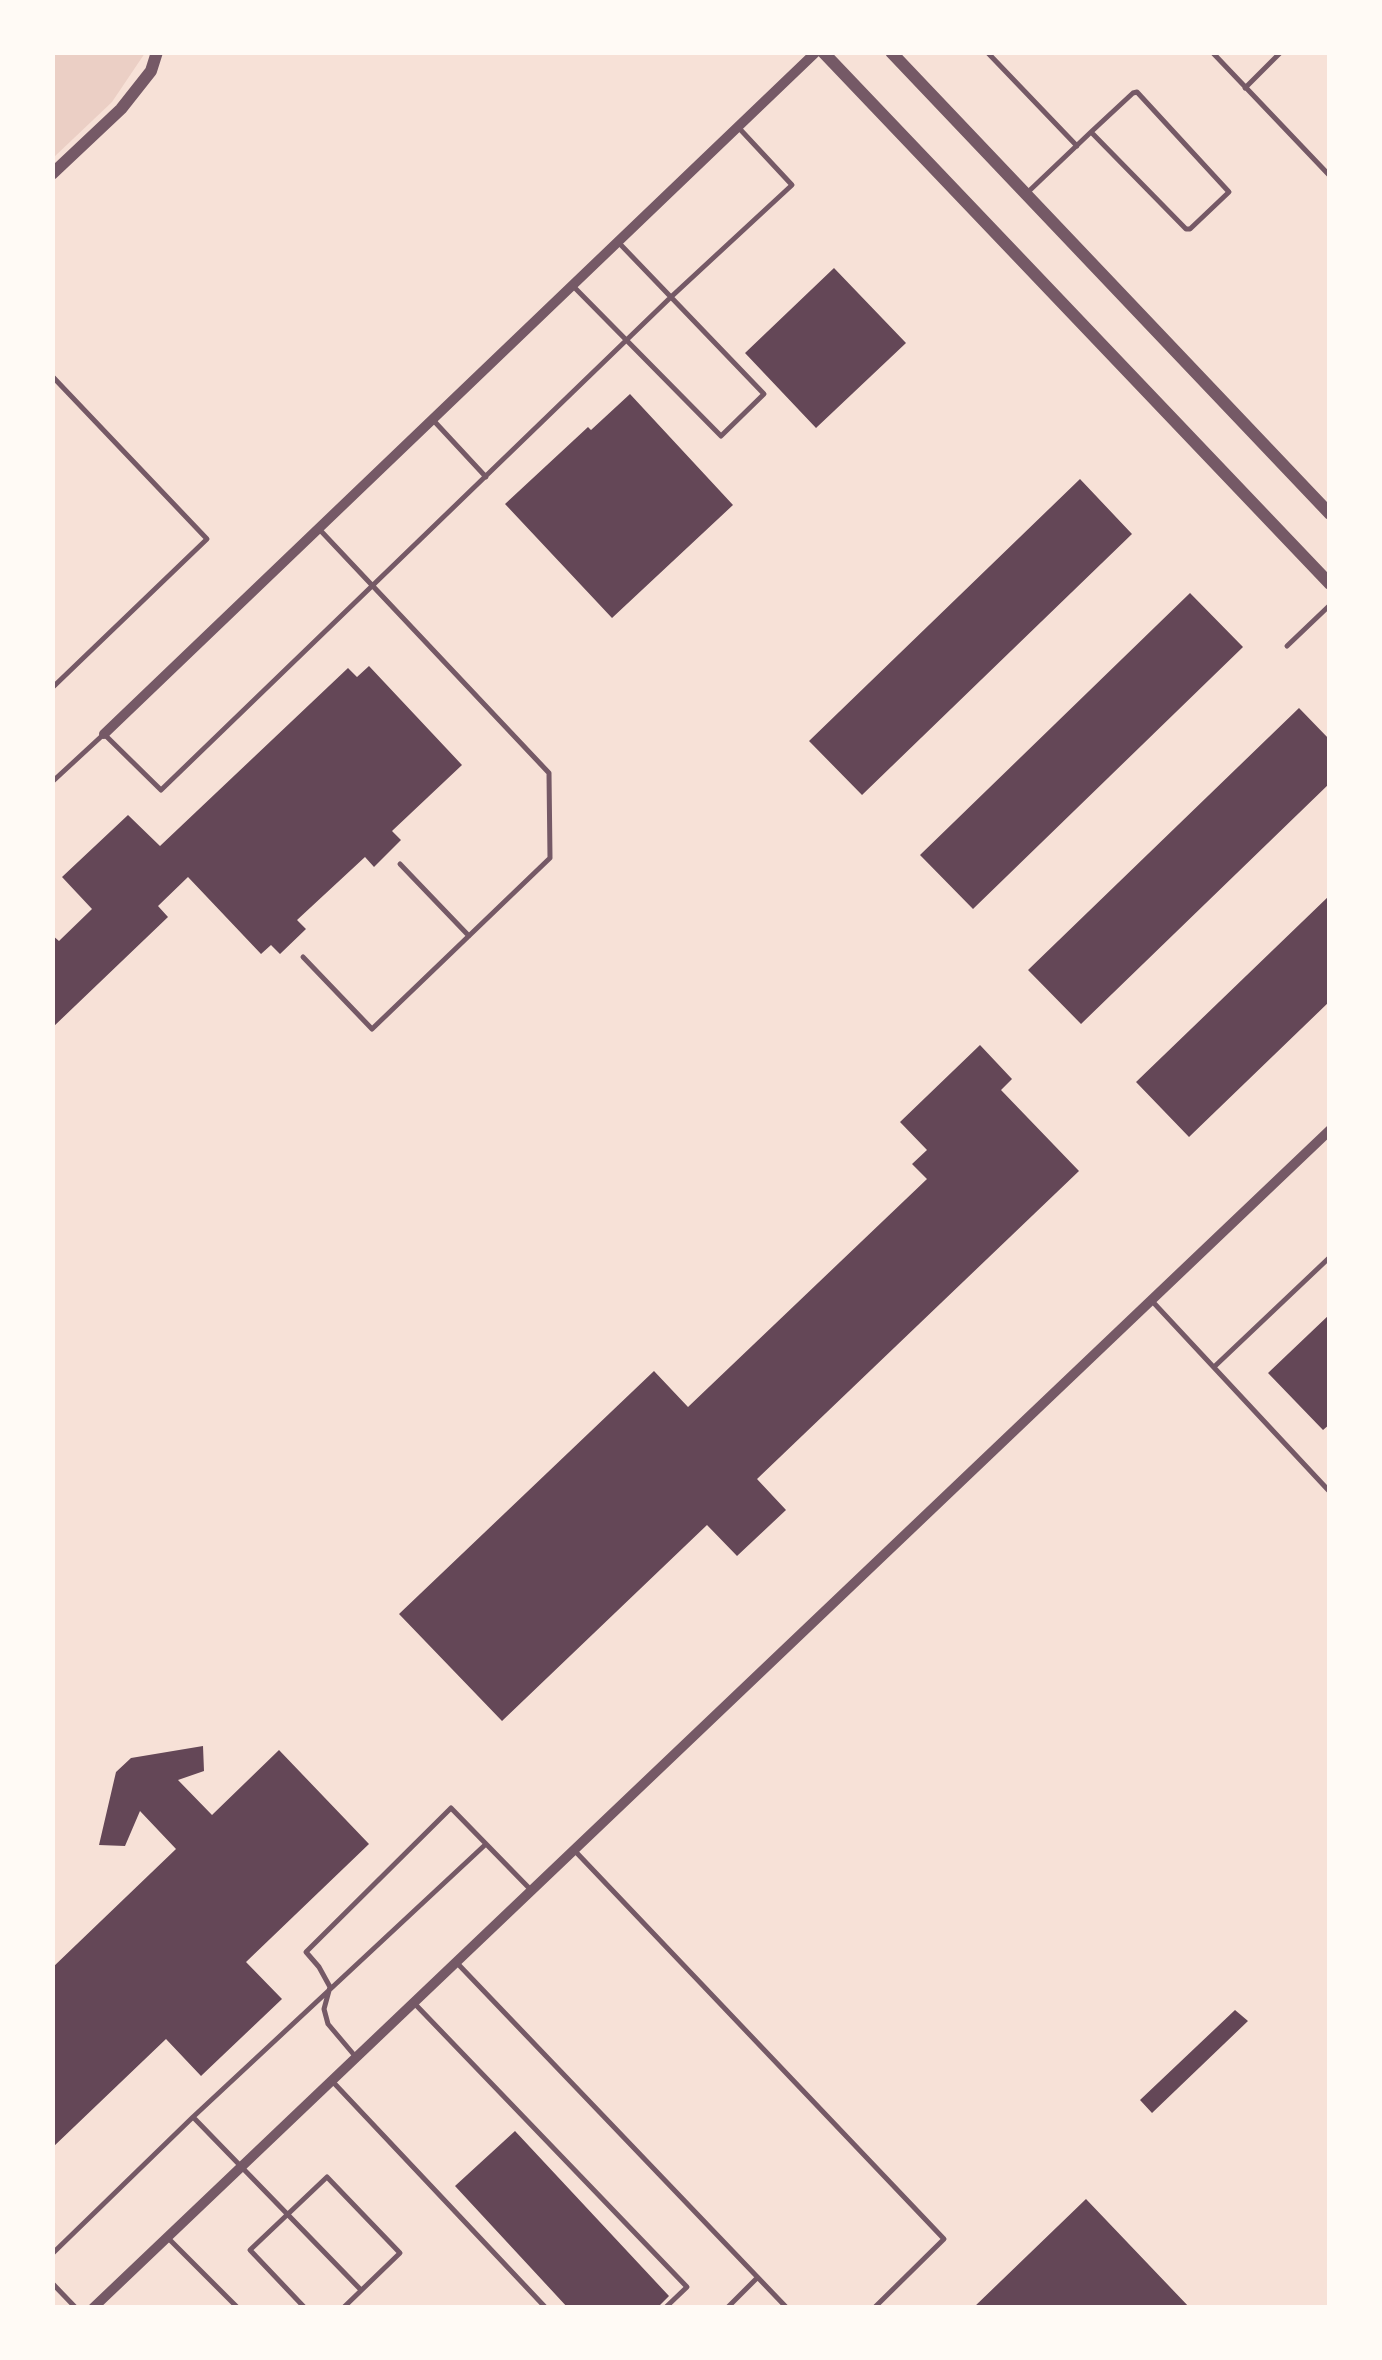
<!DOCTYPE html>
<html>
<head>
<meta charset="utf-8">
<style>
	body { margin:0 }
	#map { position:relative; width:1382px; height:2360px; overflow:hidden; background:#f7e1d7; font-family:"Fira Sans",sans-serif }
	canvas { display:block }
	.frame { position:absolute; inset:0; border:55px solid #fffaf5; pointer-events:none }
</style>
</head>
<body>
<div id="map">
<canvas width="1382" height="2360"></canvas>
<div class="frame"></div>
</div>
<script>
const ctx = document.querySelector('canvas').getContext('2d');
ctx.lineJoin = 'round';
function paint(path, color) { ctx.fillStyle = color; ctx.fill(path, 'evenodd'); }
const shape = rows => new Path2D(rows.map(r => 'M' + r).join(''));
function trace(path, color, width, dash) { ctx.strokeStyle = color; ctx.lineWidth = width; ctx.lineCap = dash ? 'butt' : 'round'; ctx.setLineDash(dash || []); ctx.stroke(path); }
const green = shape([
	[57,52,145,53,112,102,53,158,52,57]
]);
const building = shape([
	[834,268,906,343,816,428,745,353],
	[630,394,733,505,612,618,505,504,588,427,591,430],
	[1080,479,1132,534,862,795,809,741],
	[1190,593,1243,647,973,909,920,855],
	[369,666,462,765,392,831,401,840,374,867,365,857,297,920,306,929,280,954,271,945,261,954,188,877,158,906,168,917,52,1028,52,935,59,941,92,909,62,877,128,815,160,846,348,668,357,677],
	[1299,708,1330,740,1330,783,1081,1024,1028,970],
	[1330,895,1330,1001,1189,1137,1136,1082],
	[980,1045,1012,1079,1001,1090,1079,1171,757,1479,786,1510,737,1556,707,1525,502,1721,399,1614,654,1371,688,1407,927,1179,912,1164,927,1150,900,1122],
	[1330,1314,1330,1424,1323,1430,1268,1373],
	[203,1746,204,1771,178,1780,212,1815,279,1750,369,1844,246,1962,282,1999,201,2076,166,2039,52,2148,52,1968,176,1849,140,1811,125,1846,99,1845,116,1772,131,1758],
	[1235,2010,1248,2021,1152,2113,1140,2100],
	[515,2131,669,2296,657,2308,568,2308,455,2186],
	[1086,2199,1190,2308,973,2308]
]);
const service = shape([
	[987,52,1077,146],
	[1212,52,1330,176],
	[1245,88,1281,52],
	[1028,192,1091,132,1133,93,1137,92,1229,192,1190,229,1186,229,1091,132],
	[573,286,721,436,764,394,620,244],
	[52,376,207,539,52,688],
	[434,421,486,477],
	[1287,646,1330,605],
	[52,782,104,734,161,790,671,297,792,185,738,127],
	[400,864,469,936],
	[303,957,372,1029,550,858,549,773,320,530],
	[1152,1301,1330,1492],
	[1214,1367,1330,1257],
	[575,1851,944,2239,874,2308],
	[457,1963,787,2308],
	[415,2004,687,2287,665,2308],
	[355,2056,328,2024,324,2009,330,1987,319,1967,306,1952,451,1808,530,1889],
	[333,2082,546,2308],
	[169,2239,238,2308],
	[52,2254,193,2117],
	[52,2283,76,2308],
	[361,2290,193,2117,486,1844],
	[305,2308,250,2250,327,2177,400,2253,343,2308],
	[727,2308,757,2278]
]);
const minor = shape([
	[104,734,816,52],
	[93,2308,1330,1130]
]);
const tertiary = shape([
	[823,52,1330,584],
	[891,52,1330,514],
	[52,174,121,109,151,71,157,52]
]);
paint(green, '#ebcfc5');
paint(building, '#644757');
trace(service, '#755966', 5);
trace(minor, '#755966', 10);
trace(tertiary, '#755966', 12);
</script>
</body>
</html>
